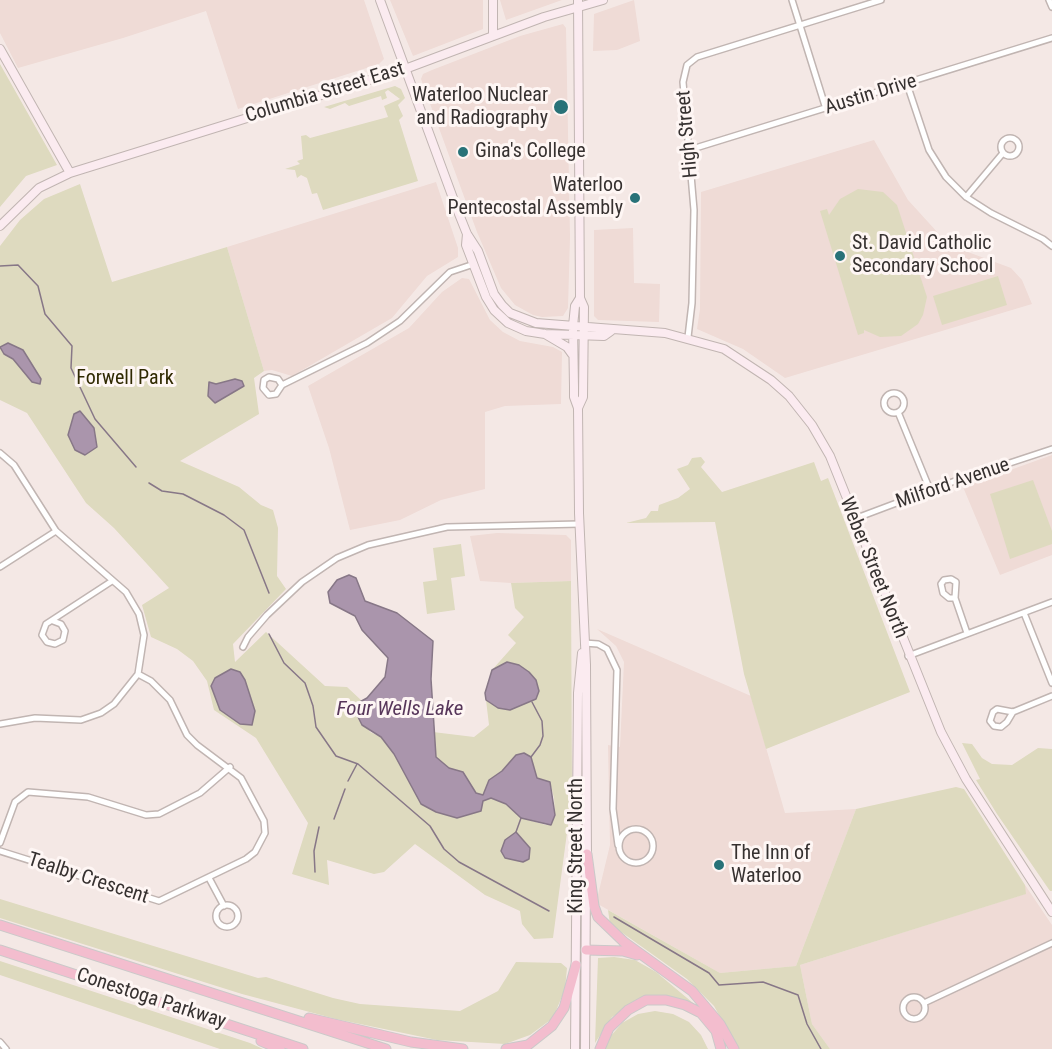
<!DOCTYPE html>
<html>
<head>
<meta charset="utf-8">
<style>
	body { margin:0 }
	canvas { display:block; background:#f4e8e5 }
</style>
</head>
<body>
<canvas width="1052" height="1049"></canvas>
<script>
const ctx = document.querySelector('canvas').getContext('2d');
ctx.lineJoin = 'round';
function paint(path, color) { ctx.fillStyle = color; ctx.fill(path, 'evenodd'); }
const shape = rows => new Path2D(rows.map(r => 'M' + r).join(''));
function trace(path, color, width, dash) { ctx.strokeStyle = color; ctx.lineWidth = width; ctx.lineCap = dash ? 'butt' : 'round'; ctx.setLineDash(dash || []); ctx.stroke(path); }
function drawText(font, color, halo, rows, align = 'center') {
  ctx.font = font + ' "Roboto Condensed",sans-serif'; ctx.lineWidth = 6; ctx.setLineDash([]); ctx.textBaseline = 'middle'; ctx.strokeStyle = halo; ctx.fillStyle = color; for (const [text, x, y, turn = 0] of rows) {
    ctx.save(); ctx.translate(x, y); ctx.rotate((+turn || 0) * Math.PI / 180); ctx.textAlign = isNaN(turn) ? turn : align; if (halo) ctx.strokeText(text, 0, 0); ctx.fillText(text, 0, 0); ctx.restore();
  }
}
const built = shape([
	[0,0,364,0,384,59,379,64,238,109,206,11,123,38,18,68,0,33],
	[390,0,483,0,483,29,413,56],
	[500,0,562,0,506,20],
	[634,0,640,41,617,50,593,51,594,14],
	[563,24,566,28,570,237,568,308,563,316,542,317,533,315,515,305,501,288,477,232,421,79,423,74,432,70,520,36],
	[874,140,908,200,949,245,1011,268,1022,280,1032,304,785,378,743,349,697,329,700,309,701,192],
	[436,182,458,248,458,257,427,276,392,318,292,376,272,370,264,371,227,247],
	[633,228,634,283,660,284,659,322,598,320,594,316,594,230],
	[462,278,469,279,490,320,503,332,520,341,553,347,562,352,561,404,505,406,485,412,485,489,441,500,400,520,350,530,329,448,308,386,409,328,442,292],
	[1052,455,1052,555,1000,575,963,487],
	[497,533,566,535,571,540,571,581,511,583,480,581,470,536],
	[597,629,751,696,785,813,856,809,796,966,720,973,596,903,610,845,608,745,620,747,624,662,616,646],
	[1025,885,1052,925,1052,1049,830,1049,812,1024,800,965,1025,894]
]);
const green = shape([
	[0,64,57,165,26,176,0,207],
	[395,86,401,89,405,98,398,105,403,116,399,120,418,181,323,210,317,193,312,194,307,178,301,175,297,178,295,170,285,169,300,164,297,161,303,159,301,136,306,135,310,138,388,117,384,106,400,99,388,90,385,92,387,98,382,100,381,96,349,106,345,103,330,109,324,107],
	[80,184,112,282,227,247,264,371,254,378,259,414,180,461,239,487,261,505,273,510,278,528,277,576,286,589,233,644,235,662,266,632,325,686,347,687,362,701,356,705,370,732,381,737,394,754,421,803,482,801,491,798,506,804,521,818,546,825,555,815,554,798,550,782,537,778,531,764,516,755,502,771,489,780,483,795,476,793,464,772,449,768,436,757,433,732,474,737,489,725,486,700,498,708,510,710,536,699,529,672,519,665,507,662,492,670,516,643,508,635,524,617,515,608,511,583,571,581,572,795,553,938,534,939,522,924,520,911,485,895,415,844,384,872,374,874,327,860,329,885,292,874,308,823,256,738,214,710,207,681,193,661,177,649,151,637,142,605,169,588,114,528,86,503,27,413,0,400,0,246,20,220,44,199],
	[211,686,240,724,220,710],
	[858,189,883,192,897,205,927,297,923,315,918,324,901,336,880,337,864,330,864,333,858,335,820,211,827,209,829,215,840,199],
	[998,276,1007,305,942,325,933,296],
	[701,457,705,462,701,467,722,492,814,462,821,481,828,478,910,692,766,749,744,674,715,522,626,523,646,518,651,511,658,511,659,505,678,498,690,489,677,469,688,465,692,458],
	[1033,480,1052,531,1052,544,1010,559,990,494],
	[461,544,465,576,451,578,455,610,427,614,423,582,437,580,433,548],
	[962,743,972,744,982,758,992,764,1012,765,1038,748,1052,749,1052,891,1050,891,997,814,976,780,980,779],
	[956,787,964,789,1025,885,1026,894,800,965,812,1024,830,1049,738,1049,714,1006,687,979,610,924,608,910,720,973,796,966,856,809],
	[0,899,258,978,266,977,333,998,360,1004,460,1011,498,991,516,962,561,963,567,968,565,989,553,1018,530,1035,505,1044,437,1040,336,1019,242,994,0,918],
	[614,957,635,960,656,972,705,1013,643,998,612,1017,595,1043,598,958],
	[0,961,250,1043,263,1049,220,1049,0,975],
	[655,1011,673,1014,689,1022,701,1035,708,1049,605,1049,610,1037,622,1023,638,1014]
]);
const water = shape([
	[8,343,23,350,41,379,40,384,32,382,13,359,4,354,0,347,8,343],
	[235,379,242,381,244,386,215,403,208,396,209,382,216,384,235,379],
	[80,411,94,428,97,447,85,455,75,450,68,435,74,414,80,411],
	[349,575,356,578,365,601,397,613,433,641,431,679,436,757,449,768,463,772,476,793,483,795,489,780,502,771,516,755,524,753,531,757,537,778,550,782,555,815,551,825,521,818,506,804,491,798,483,801,481,811,457,818,436,812,421,804,394,754,381,737,362,725,357,715,356,704,367,698,385,677,388,658,362,630,355,616,330,603,328,592,337,580,349,575],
	[507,662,519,665,529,672,536,680,539,691,536,699,510,710,498,708,486,700,485,693,492,670,507,662],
	[231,669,240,672,245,680,255,711,252,725,240,724,220,710,211,686,215,678,231,669],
	[516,832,530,848,529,859,523,862,505,858,501,851,505,840,516,832]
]);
const stream = shape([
	[0,266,18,265,38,286,45,314,72,346,71,368,95,419,136,467],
	[149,483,162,491,183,494,224,515,244,530,269,593],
	[269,634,284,663,305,683,313,706,316,727,336,756,358,764,430,826,444,849,459,862,549,911],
	[531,757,540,745,543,736,542,721,532,702],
	[348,781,357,764],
	[334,819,345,789],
	[516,832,521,818],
	[315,872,314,851,319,827],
	[614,917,709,973,719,985,763,982,798,995,807,1024,821,1049]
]);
const street = shape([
	[792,0,826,109],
	[1049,0,1052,7],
	[907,84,929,150,946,177,966,197,991,213,1043,239,1052,246],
	'1001 147a9 9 0 1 1 18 0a9 9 0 1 1-18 0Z',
	[689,150,1052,38],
	[966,197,1003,153],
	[688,337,692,303,694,210,683,82,687,65,697,57,881,0],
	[282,385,278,379,269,377,264,380,263,388,269,395,276,394,282,385,367,343,400,321,450,272,474,264],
	'884 403a10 10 0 1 1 20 0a10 10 0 1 1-20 0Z',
	[898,412,930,490],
	[0,453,14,465,56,531,126,592,139,614,144,635,138,674,114,704,101,713,81,720,35,718,0,724],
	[854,519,955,481,1052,449],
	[0,567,56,531],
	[955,598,949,598,943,593,941,584,944,580,951,579,956,582,955,598,967,633],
	[1024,613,1052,683],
	[53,621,61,624,65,631,63,640,55,644,47,642,42,635,46,624,112,581],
	[584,643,598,644,607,649,617,670,613,809,618,845],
	[243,647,248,637,267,615,302,582,337,558,368,545,447,527,580,524],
	[908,656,1052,602],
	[1013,712,1007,722,1001,727,994,726,990,721,993,712,997,709,1013,712,1052,696],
	'619 846a17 17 0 1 1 34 0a17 17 0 1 1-34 0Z',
	[0,843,15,802,28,792,88,797,146,815,159,814,200,793,230,767],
	[0,851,159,901,246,859,255,852,265,833,264,821,241,778,197,745,187,735,170,700,151,681,138,674],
	[209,878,224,906],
	'216 916a11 11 0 1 1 22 0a11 11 0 1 1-22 0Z',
	'903 1008a11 11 0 1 1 22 0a11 11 0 1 1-22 0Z',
	[924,1003,1052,943],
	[0,1042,6,1049]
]);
const secondary = shape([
	[380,0,457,209,467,234,478,251,494,294,502,305,510,313,536,323,665,333,724,349,771,380,789,396,812,425,830,456,941,732,966,779,1052,912],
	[578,0,580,298,584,307,583,397,578,408],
	[493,36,493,0],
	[0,49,70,173],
	[0,226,39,188,70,173,405,69,544,17,603,0],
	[467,234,466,245,486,297,494,310,508,323,526,331,545,334,604,336,611,331],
	[580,298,575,306,573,326,574,387,574,397,578,408,579,513,586,665,587,859],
	[545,334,567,347,572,354],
	[575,1049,578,693,582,653],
	[585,1049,586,874]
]);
const highway = shape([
	[587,854,594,906,598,917,624,942,692,991,720,1024,734,1049],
	[0,925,386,1049],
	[0,950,303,1049],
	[586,950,623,951,637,955],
	[309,1018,411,1042,463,1049],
	[261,1041,280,1049],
	[506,1049,528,1045,552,1026,564,1008,576,965],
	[600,1049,609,1028,628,1010,646,1000,666,1000,685,1005,701,1013,716,1031,721,1049]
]);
const markers = [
	[561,107,8,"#287278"],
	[463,152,6,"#287278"],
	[635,198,6,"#287278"],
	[840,256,6,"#287278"],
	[719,865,6,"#287278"]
];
const streetNames = [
	["Columbia Street East",325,93,-17],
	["Austin Drive",871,95,-17],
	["High Street",688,134,-95],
	["Milford Avenue",953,484,-19],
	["Weber Street North",873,568,68],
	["King Street North",577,846,-90],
	["Tealby Crescent",88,879,18],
	["Conestoga Parkway",151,999,18]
];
const poiNames = [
	["Waterloo Nuclear",548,96,"right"],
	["and Radiography",548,119,"right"],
	["Gina's College",475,152],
	["Waterloo",623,186,"right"],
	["Pentecostal Assembly",623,209,"right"],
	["St. David Catholic",852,244],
	["Secondary School",852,267],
	["The Inn of",731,854],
	["Waterloo",731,877]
];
const parkNames = [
	["Forwell Park",125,379]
];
const waterNames = [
	["Four Wells Lake",400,710]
];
paint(built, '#efdbd6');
paint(green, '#dedabf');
paint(water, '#aa95ac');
trace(water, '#877787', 1.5);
trace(stream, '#877787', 1.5);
trace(street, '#c1b5b2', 8);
trace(secondary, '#c1b5b2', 10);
trace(highway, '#cbc9c9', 11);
trace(street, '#fff', 5);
trace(secondary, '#fbebf0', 8);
trace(highway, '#f3bdce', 9);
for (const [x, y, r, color] of markers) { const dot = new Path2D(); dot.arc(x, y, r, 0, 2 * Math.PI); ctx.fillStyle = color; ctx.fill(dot); trace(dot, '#fef6f4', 2); }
drawText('20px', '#363130', '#fef6f4', streetNames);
drawText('20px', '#363130', '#fef6f4', poiNames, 'left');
drawText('20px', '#302a02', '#fef6f4', parkNames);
drawText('italic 21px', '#57365a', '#fef6f4', waterNames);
</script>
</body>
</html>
